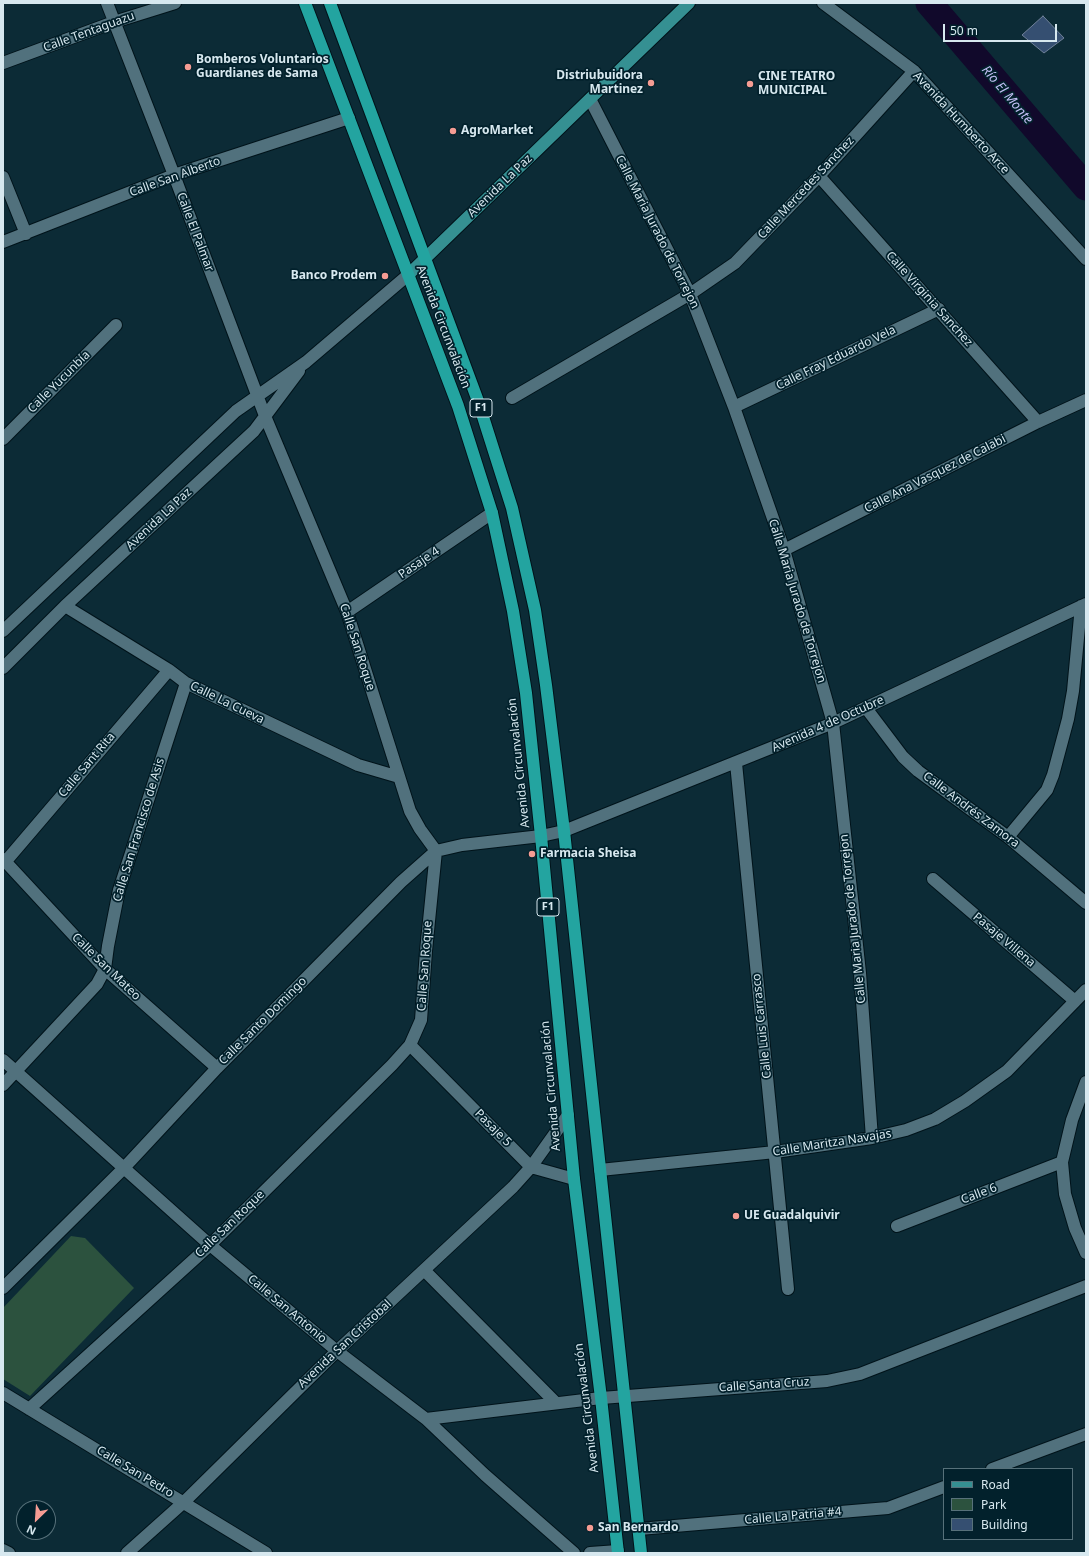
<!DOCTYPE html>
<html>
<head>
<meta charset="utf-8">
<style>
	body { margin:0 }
	#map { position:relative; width:1089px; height:1556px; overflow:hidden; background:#0c2b36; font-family:"Noto Sans",sans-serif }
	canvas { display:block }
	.frame { position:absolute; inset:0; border:4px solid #d7e8ef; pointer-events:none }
	.legend { position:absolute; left:943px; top:1468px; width:130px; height:72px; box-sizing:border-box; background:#02212c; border:1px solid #57717a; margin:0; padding:5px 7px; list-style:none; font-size:12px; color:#d7e8ef }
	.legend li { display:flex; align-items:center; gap:8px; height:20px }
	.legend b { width:20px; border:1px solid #57717a }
	.north { position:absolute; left:16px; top:1500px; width:40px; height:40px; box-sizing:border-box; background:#02212c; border:1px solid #57717a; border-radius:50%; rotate:205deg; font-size:11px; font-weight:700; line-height:16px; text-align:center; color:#d7e8ef }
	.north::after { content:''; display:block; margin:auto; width:14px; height:18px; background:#f59c93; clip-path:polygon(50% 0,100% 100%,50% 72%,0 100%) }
	.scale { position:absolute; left:943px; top:24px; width:114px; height:18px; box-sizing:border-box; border:2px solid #d7e8ef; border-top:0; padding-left:5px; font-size:12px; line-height:14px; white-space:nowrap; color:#d7e8ef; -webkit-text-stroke:3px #02212c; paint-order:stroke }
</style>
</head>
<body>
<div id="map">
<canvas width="1089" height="1556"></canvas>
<div class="frame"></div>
<ul class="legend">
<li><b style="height:5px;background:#359092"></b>Road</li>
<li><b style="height:11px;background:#2c523e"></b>Park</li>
<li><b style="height:11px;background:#354f71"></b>Building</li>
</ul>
<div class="north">N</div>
<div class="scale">50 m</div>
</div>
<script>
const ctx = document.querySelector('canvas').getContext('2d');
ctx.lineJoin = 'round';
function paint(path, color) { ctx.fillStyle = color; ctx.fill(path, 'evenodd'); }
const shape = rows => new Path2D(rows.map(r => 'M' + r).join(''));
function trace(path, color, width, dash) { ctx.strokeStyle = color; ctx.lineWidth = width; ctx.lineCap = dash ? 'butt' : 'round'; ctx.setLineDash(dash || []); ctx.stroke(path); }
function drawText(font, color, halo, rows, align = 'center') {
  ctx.font = font + ' "Noto Sans",sans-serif'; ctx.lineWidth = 3.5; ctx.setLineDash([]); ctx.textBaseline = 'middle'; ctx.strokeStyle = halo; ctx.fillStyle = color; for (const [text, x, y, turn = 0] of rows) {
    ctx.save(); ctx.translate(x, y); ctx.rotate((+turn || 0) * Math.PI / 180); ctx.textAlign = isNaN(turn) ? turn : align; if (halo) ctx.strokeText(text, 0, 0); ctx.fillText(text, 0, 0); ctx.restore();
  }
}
const green = shape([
	[71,1236,85,1238,134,1288,30,1396,3,1379,3,1308]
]);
const river = shape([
	[929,3,1086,187]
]);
const building = shape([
	[1043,16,1064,38,1044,53,1022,35,1043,16]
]);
const minor = shape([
	[823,3,914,71,1086,259],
	[3,63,114,22,175,3],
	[590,99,690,294,734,407,784,550,833,723,860,973,872,1138],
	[819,176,1038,422],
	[3,177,26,234],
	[3,242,174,175,349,118],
	[512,398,690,294,735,263,819,176,914,71],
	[734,407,939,309],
	[3,439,116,325],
	[784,550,1038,422,1086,400],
	[65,606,169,670,186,683,358,765,399,777],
	[347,612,492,513],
	[3,631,236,411,306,362,408,275],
	[3,668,65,606,254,431,299,371],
	[866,708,903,757,918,771,1008,837,1086,903],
	[736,763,788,1289],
	[1008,837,1047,790,1053,775,1068,719,1073,691,1081,606],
	[3,859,105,969,217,1068],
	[6,861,169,670],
	[933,879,1075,1001],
	[410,1045,531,1167,574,1179],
	[3,1060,210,1245,337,1351,426,1419,485,1475,574,1553],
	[1086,1082,1072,1120,1062,1162,1065,1194,1075,1228,1086,1253],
	[3,1085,97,984,105,969,108,946,119,890,186,683],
	[600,1170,775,1152,872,1138,906,1130,935,1119,965,1101,1007,1071,1086,990],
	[897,1226,1062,1162],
	[424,1270,556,1403],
	[3,1288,123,1169,217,1068,401,882,436,851,462,845,541,836,564,831,833,723,1086,604],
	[3,1393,266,1553],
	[29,1409,210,1245,392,1065,410,1045,421,1020,426,951,436,851,420,829,410,811,347,612,265,416,174,175,107,3],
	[426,1419,601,1398,827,1381,860,1374,1086,1286],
	[992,1469,1086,1434],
	[639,1529,888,1508,944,1487],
	[3,1550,9,1553],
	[127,1553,184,1502,337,1351,513,1187,531,1167,568,1115],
	[590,1553,618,1551]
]);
const major = shape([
	[408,275,689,3]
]);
const highway = shape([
	[305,3,458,406,492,513,513,611,526,693,541,836,574,1179,601,1398,618,1553],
	[330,3,478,401,512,508,535,610,546,685,564,831,641,1553]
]);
const markers = [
	[188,67,4,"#f59c93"],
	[651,83,4,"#f59c93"],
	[750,84,4,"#f59c93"],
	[453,131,4,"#f59c93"],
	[385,276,4,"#f59c93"],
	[532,854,4,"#f59c93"],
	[736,1216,4,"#f59c93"],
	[590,1528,4,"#f59c93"]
];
const shields = [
	[481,408,22],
	[548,907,22]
];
const shieldNames = [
	["F1",481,408],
	["F1",548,907]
];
const streetNames = [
	["Calle Tentaguazu",89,32,-20],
	["Avenida Humberto Arce",961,123,47],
	["Calle San Alberto",175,177,-20],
	["Avenida La Paz",500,186,-44],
	["Calle Mercedes Sanchez",806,188,-47],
	["Calle El Palmar",195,232,69],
	["Calle Maria Jurado de Torrejon",657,232,63],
	["Calle Virginia Sanchez",929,299,48],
	["Avenida Circunvalación",443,327,69],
	["Calle Fray Eduardo Vela",836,358,-26],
	["Calle Yucunbía",59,382,-45],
	["Calle Ana Vasquez de Calabi",935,474,-27],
	["Avenida La Paz",159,519,-43],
	["Pasaje 4",419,563,-34],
	["Calle Maria Jurado de Torrejon",797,601,73],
	["Calle San Roque",357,647,72],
	["Calle La Cueva",227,703,26],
	["Avenida 4 de Octubre",828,724,-24],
	["Avenida Circunvalación",519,763,-96],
	["Calle Sant Rita",87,765,-50],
	["Calle Andrés Zamora",971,810,37],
	["Calle San Francisco de Asis",139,830,-73],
	["Calle Maria Jurado de Torrejon",853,919,-96],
	["Pasaje Villena",1004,940,40],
	["Calle San Roque",425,966,-86],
	["Calle San Mateo",106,967,44],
	["Calle Santo Domingo",263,1021,-45],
	["Calle Luis Carrasco",762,1026,-96],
	["Avenida Circunvalación",551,1086,-95],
	["Pasaje 5",493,1128,45],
	["Calle Maritza Navajas",832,1143,-9],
	["Calle 6",979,1194,-21],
	["Calle San Roque",230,1224,-44],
	["Calle San Antonio",287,1309,40],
	["Avenida San Cristobal",345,1344,-43],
	["Calle Santa Cruz",764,1385,-4],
	["Avenida Circunvalación",587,1408,-97],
	["Calle San Pedro",135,1472,31],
	["Calle La Patria #4",793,1516,-5]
];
const poiNames = [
	["Bomberos Voluntarios",196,60],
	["Guardianes de Sama",196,74],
	["Distriubuidora",643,76,"right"],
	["Martinez",643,90,"right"],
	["CINE TEATRO",758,77],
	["MUNICIPAL",758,91],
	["AgroMarket",461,131],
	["Banco Prodem",377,276,"right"],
	["Farmacia Sheisa",540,854],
	["UE Guadalquivir",744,1216],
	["San Bernardo",598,1528]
];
const waterNames = [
	["Río El Monte",1007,95,50]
];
paint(green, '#2c523e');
trace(river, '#11092b', 27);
paint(building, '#354f71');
trace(building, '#708199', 1);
trace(minor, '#00131a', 14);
trace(major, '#00131a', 14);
trace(highway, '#00131a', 14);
trace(minor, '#51717d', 12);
trace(major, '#359092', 12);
trace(highway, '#23a4a0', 12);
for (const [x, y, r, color] of markers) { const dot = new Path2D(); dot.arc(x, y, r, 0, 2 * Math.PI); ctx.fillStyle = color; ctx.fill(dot); trace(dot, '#02212c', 1.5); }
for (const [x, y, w] of shields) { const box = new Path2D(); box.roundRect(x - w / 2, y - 9, w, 18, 3); ctx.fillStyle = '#02212c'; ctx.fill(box); trace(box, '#d7e8ef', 1); }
drawText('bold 11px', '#d7e8ef', null, shieldNames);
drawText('12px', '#d7e8ef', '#02212c', streetNames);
drawText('bold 12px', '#d7e8ef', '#02212c', poiNames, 'left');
drawText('italic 13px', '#c2bef4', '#02212c', waterNames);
</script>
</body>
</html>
